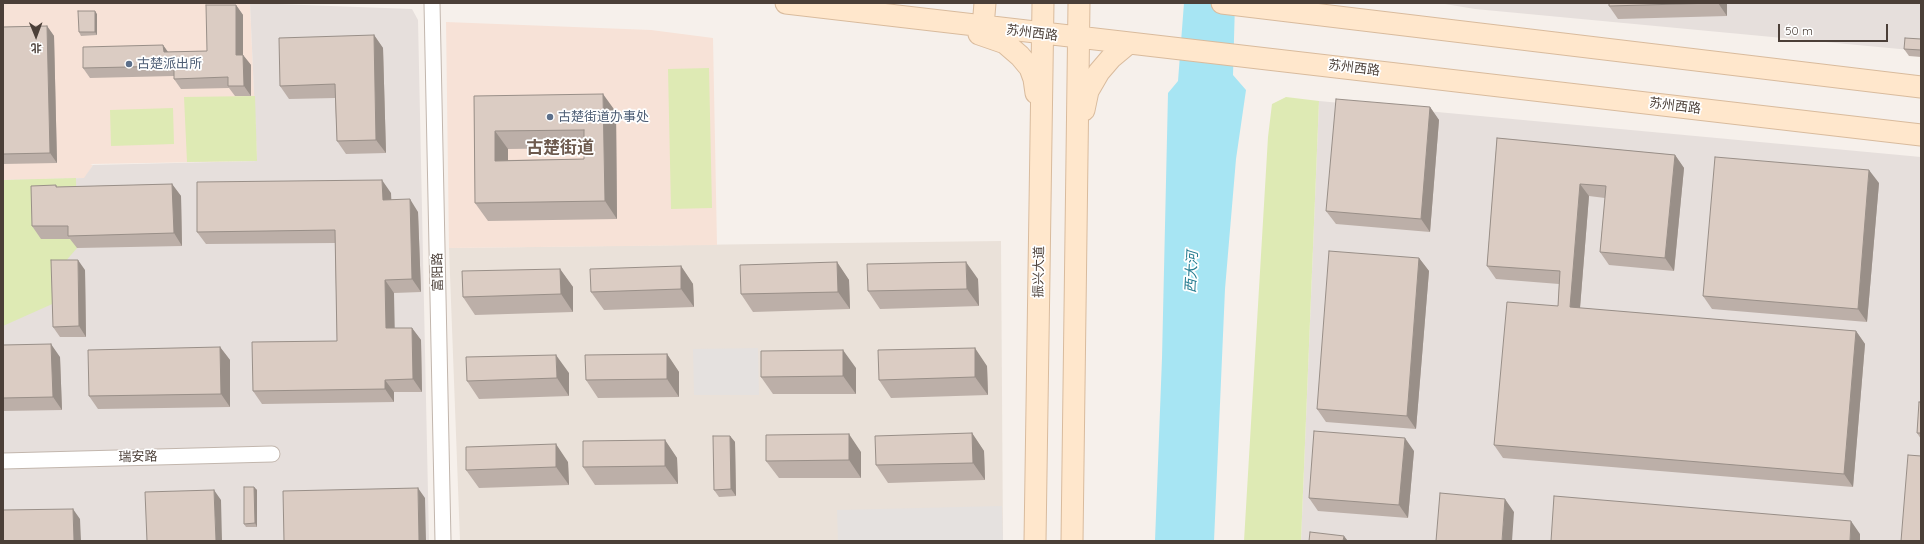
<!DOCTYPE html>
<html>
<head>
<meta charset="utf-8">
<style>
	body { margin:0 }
	#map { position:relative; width:1924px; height:544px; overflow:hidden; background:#f6f0eb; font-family:Quicksand,"Noto Sans SC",sans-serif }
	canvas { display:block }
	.frame { position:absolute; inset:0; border:4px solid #4b3f38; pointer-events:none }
	.north { position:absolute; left:16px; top:16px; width:40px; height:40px; -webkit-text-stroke:3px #fff; paint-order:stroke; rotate:179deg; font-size:11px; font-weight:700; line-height:16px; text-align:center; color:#4b3f38 }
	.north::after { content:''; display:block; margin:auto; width:14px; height:18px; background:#4b3f38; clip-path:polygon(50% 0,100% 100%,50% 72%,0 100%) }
	.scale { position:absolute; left:1778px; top:24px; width:110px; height:18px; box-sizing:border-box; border:2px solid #4b3f38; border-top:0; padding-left:5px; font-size:12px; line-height:14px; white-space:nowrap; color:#4b3f38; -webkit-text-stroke:3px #fff; paint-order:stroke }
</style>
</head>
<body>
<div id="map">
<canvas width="1924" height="544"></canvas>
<div class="frame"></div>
<div class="north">北</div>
<div class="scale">50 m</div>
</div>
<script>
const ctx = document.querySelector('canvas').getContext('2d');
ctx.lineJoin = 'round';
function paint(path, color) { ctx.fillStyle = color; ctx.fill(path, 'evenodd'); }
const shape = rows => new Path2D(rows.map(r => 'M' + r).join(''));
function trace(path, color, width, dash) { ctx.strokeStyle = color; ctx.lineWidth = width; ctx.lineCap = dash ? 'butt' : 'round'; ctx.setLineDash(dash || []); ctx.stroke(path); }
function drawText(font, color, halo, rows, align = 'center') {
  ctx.font = font + ' Quicksand,"Noto Sans SC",sans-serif'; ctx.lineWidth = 3.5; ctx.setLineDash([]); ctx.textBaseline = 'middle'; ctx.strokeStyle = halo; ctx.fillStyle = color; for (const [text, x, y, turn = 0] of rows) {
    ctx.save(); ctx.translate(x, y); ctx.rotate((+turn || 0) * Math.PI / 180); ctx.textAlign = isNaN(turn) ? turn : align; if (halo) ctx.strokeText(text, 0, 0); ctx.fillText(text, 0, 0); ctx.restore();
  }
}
const residential = shape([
	[1001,241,1003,541,460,541,449,248]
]);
const commercial = shape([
	[3,3,250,3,257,161,90,164,93,165,85,178,3,180],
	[446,22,651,30,713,38,717,245,449,248]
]);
const industrial = shape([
	[250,3,412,9,418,20,429,541,3,541,3,180,84,178,93,165,257,161],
	[1439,3,1921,3,1921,51,1475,9],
	[1319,101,1921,157,1921,541,1301,541]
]);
const green = shape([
	[709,68,712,208,671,209,668,69],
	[255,96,257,161,187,162,184,97],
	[1286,97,1319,101,1301,541,1244,541,1268,137,1272,104],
	[173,108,174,144,111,146,110,110],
	[76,178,77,248,58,270,59,301,3,326,3,180]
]);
const parking = shape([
	[758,348,759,395,694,395,693,349],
	[1002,506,1003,541,838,541,837,510]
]);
const water = shape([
	[1184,3,1235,3,1233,75,1246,90,1236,159,1225,289,1214,541,1155,541,1162,358,1168,93,1178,81]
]);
const street = shape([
	[432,3,443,541],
	[3,461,272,454]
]);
const secondary = shape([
	[786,3,1921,135],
	[1222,3,1921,87],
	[983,27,985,3],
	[979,34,1005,43,1020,56,1030,68,1034,79,1036,93],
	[1084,110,1088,91,1099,72,1111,58,1129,43],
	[1035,541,1043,3],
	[1072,541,1079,3]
]);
const wall = shape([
	[1609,3,1727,3,1727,16,1618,19,1609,6],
	[236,5,243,15,243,55,251,65,251,96,235,96,229,88,181,89,174,79,174,76,90,78,83,68,163,45,168,52,207,51],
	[97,14,97,35,81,36,79,32],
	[47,26,54,36,57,163,3,164,3,27],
	[374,35,383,48,386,153,346,154,337,141,335,98,289,99,280,86],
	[1921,39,1921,57,1909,56,1904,49],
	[474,96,616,112,617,219,488,221,475,203],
	[584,148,584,159,508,160,508,149],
	[1430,107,1439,120,1430,232,1336,224,1326,211],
	[1497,138,1675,155,1684,168,1674,271,1609,265,1600,252,1605,198,1589,196,1580,308,1856,331,1865,344,1853,487,1503,458,1494,445,1558,306,1559,284,1496,279,1487,266],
	[1879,183,1867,322,1712,309,1703,296],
	[172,184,181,196,182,246,77,248,70,239,41,239,32,226,56,185,57,187],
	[391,193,391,200,418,212,421,292,394,293,394,328,412,328,421,340,422,392,394,392,394,402,262,404,253,391,337,341,335,243,206,244,197,232],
	[1419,258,1429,271,1416,429,1326,422,1317,409],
	[837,262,849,280,850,309,753,312,741,294],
	[681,266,693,284,694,307,604,310,591,292],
	[560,269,573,287,573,312,475,315,463,297],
	[85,270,86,337,60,337,53,327],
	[978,279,979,306,880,309,868,291],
	[3,345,60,357,62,410,3,411],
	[220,347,230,360,230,407,98,409,89,396],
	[667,354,679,372,679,397,598,398,586,380],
	[987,366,988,395,891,398,879,380],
	[856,368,856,394,773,394,761,377],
	[569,373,569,396,479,399,467,381],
	[1921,402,1921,439,1917,433],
	[972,433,984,451,985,480,888,483,876,465],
	[730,436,735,442,736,496,719,497,714,490],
	[665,440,677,458,678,484,595,485,583,467],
	[1414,451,1408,518,1318,511,1309,498],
	[861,452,861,478,779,478,766,461],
	[568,462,569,485,479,488,466,470],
	[254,487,257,490,257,527,246,527,244,524]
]);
const shadedWall = shape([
	[1718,3,1727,3,1727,16],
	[236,5,243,15,243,65,236,55],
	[95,11,97,14,97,35,95,32],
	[47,26,54,36,57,163,50,153],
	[374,35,383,48,386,153,376,140],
	[163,45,170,55,164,52],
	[243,55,251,65,251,96,244,86],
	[603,94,616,112,617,219,605,201],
	[1430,107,1439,120,1430,232,1421,219],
	[495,131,508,149,508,178,495,161],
	[1675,155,1684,168,1674,271,1665,258],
	[1869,170,1879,183,1867,322,1858,309],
	[382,180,391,193,392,213,383,200],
	[172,184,181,196,182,246,174,233],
	[1580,184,1589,196,1579,320,1570,307],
	[410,199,418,212,421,292,412,279],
	[1419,258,1429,271,1416,429,1407,416],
	[78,260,85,270,86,337,79,326],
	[837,262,849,280,850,309,838,292],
	[966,262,978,279,979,306,967,289],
	[681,266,693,284,694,307,681,289],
	[560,269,573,287,573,312,561,294],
	[385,280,394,293,395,341,386,328],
	[412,328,421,340,422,392,413,379],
	[1856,331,1865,344,1853,487,1844,474],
	[51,344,60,357,62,410,53,397],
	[220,347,230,360,230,407,221,394],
	[975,348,987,366,988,395,975,377],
	[843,350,856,368,856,394,843,376],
	[667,354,679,372,679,397,667,379],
	[556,355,569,373,569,396,557,378],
	[385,380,394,392,394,402,385,389],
	[972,433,984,451,985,480,973,463],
	[849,434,861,452,861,478,849,460],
	[730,436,735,442,736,496,731,489],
	[1405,438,1414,451,1408,518,1399,505],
	[665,440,677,458,678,484,665,466],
	[556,444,568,462,569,485,556,467],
	[254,487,257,490,257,527,255,523],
	[418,488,425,498,426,541,419,541],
	[214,490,221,500,222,541,216,541],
	[1505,499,1514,512,1512,541,1502,541],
	[73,509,80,519,81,541,74,541],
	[1851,521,1860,534,1860,541,1850,541],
	[1344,536,1348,541,1343,541]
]);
const building = shape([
	[1609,3,1715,3,1609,6,1609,3],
	[206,5,236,5,236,55,243,55,244,86,228,86,228,77,174,79,174,66,83,68,83,47,163,45,164,52,207,51,206,5],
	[78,11,95,11,95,32,79,32,78,11],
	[47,26,50,153,3,154,3,27,47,26],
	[374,35,376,140,337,141,335,84,280,86,279,38,374,35],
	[1905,38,1921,39,1921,50,1904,49,1905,38],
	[603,94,605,201,475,203,474,96,603,94],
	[584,130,584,159,495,161,495,131,584,130],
	[1336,99,1430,107,1421,219,1326,211,1336,99],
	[1497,138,1675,155,1665,258,1600,252,1606,186,1580,184,1570,307,1856,331,1844,474,1494,445,1507,302,1558,306,1560,271,1487,266,1497,138],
	[1715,157,1869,170,1858,309,1703,296,1715,157],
	[382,180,383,200,410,199,412,279,385,280,386,328,412,328,413,379,385,380,385,389,253,391,252,342,337,341,335,230,197,232,197,182,382,180],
	[172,184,174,233,68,236,68,226,32,226,31,186,56,185,56,187,172,184],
	[1329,251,1419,258,1407,416,1317,409,1329,251],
	[51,260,78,260,79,326,53,327,51,260],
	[837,262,838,292,741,294,740,265,837,262],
	[966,262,967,289,868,291,867,264,966,262],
	[681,266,681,289,591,292,590,269,681,266],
	[560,269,561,294,463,297,462,271,560,269],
	[51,344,53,397,3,398,3,345,51,344],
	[220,347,221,394,89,396,88,350,220,347],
	[975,348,975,377,879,380,878,350,975,348],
	[843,350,843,376,761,377,761,351,843,350],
	[667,354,667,379,586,380,585,355,667,354],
	[556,355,557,378,467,381,466,357,556,355],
	[1919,402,1921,402,1921,433,1917,433,1919,402],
	[1314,431,1405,438,1399,505,1309,498,1314,431],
	[972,433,973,463,876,465,875,436,972,433],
	[849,434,849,460,766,461,766,435,849,434],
	[713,436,730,436,731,489,714,490,713,436],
	[665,440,665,466,583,467,583,441,665,440],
	[556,444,556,467,466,470,466,447,556,444],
	[1908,455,1921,456,1921,541,1901,541,1908,455],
	[244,487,254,487,255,523,244,524,244,487],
	[418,488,419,541,284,541,283,491,418,488],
	[214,490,216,541,147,541,145,492,214,490],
	[1440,493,1505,499,1502,541,1436,541,1440,493],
	[1554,496,1851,521,1850,541,1551,541,1554,496],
	[73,509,74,541,3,541,3,510,73,509],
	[1310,532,1344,536,1343,541,1309,541,1310,532]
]);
const markers = [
	[129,64,4,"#5c6f8a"],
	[550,117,4,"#5c6f8a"]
];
const streetNames = [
	["苏州西路",1032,33,7],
	["苏州西路",1354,68,7],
	["苏州西路",1675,106,7],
	["富阳路",438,272,-91],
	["振兴大道",1039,272,-89],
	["瑞安路",138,457,-1]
];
const serviceNames = [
	["古楚派出所",137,64],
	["古楚街道办事处",558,117]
];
const waterNames = [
	["西大河",1192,272,-87]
];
const districtNames = [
	["古楚街道",560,148]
];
paint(residential, '#eae1d9');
paint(commercial, '#f7e2d7');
paint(industrial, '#e6dfdc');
paint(green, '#deeab4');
paint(parking, '#e5e1df');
paint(water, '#a7e5f3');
trace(street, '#c2b6ad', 17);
trace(secondary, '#d9bb9d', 23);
trace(street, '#fff', 15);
trace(secondary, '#ffe7cc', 21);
paint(wall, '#bcafa8');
paint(shadedWall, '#998f88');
paint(building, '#dbccc3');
trace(building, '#998f88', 1);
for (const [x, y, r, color] of markers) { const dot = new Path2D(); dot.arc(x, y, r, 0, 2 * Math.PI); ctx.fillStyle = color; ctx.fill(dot); trace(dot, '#fff', 1.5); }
drawText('13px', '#4b3f38', '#fff', streetNames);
drawText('13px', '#4e5e75', '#fff', serviceNames, 'left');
drawText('italic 14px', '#267c90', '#fff', waterNames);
drawText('bold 17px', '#6e5b4f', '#fff', districtNames);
</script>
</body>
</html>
